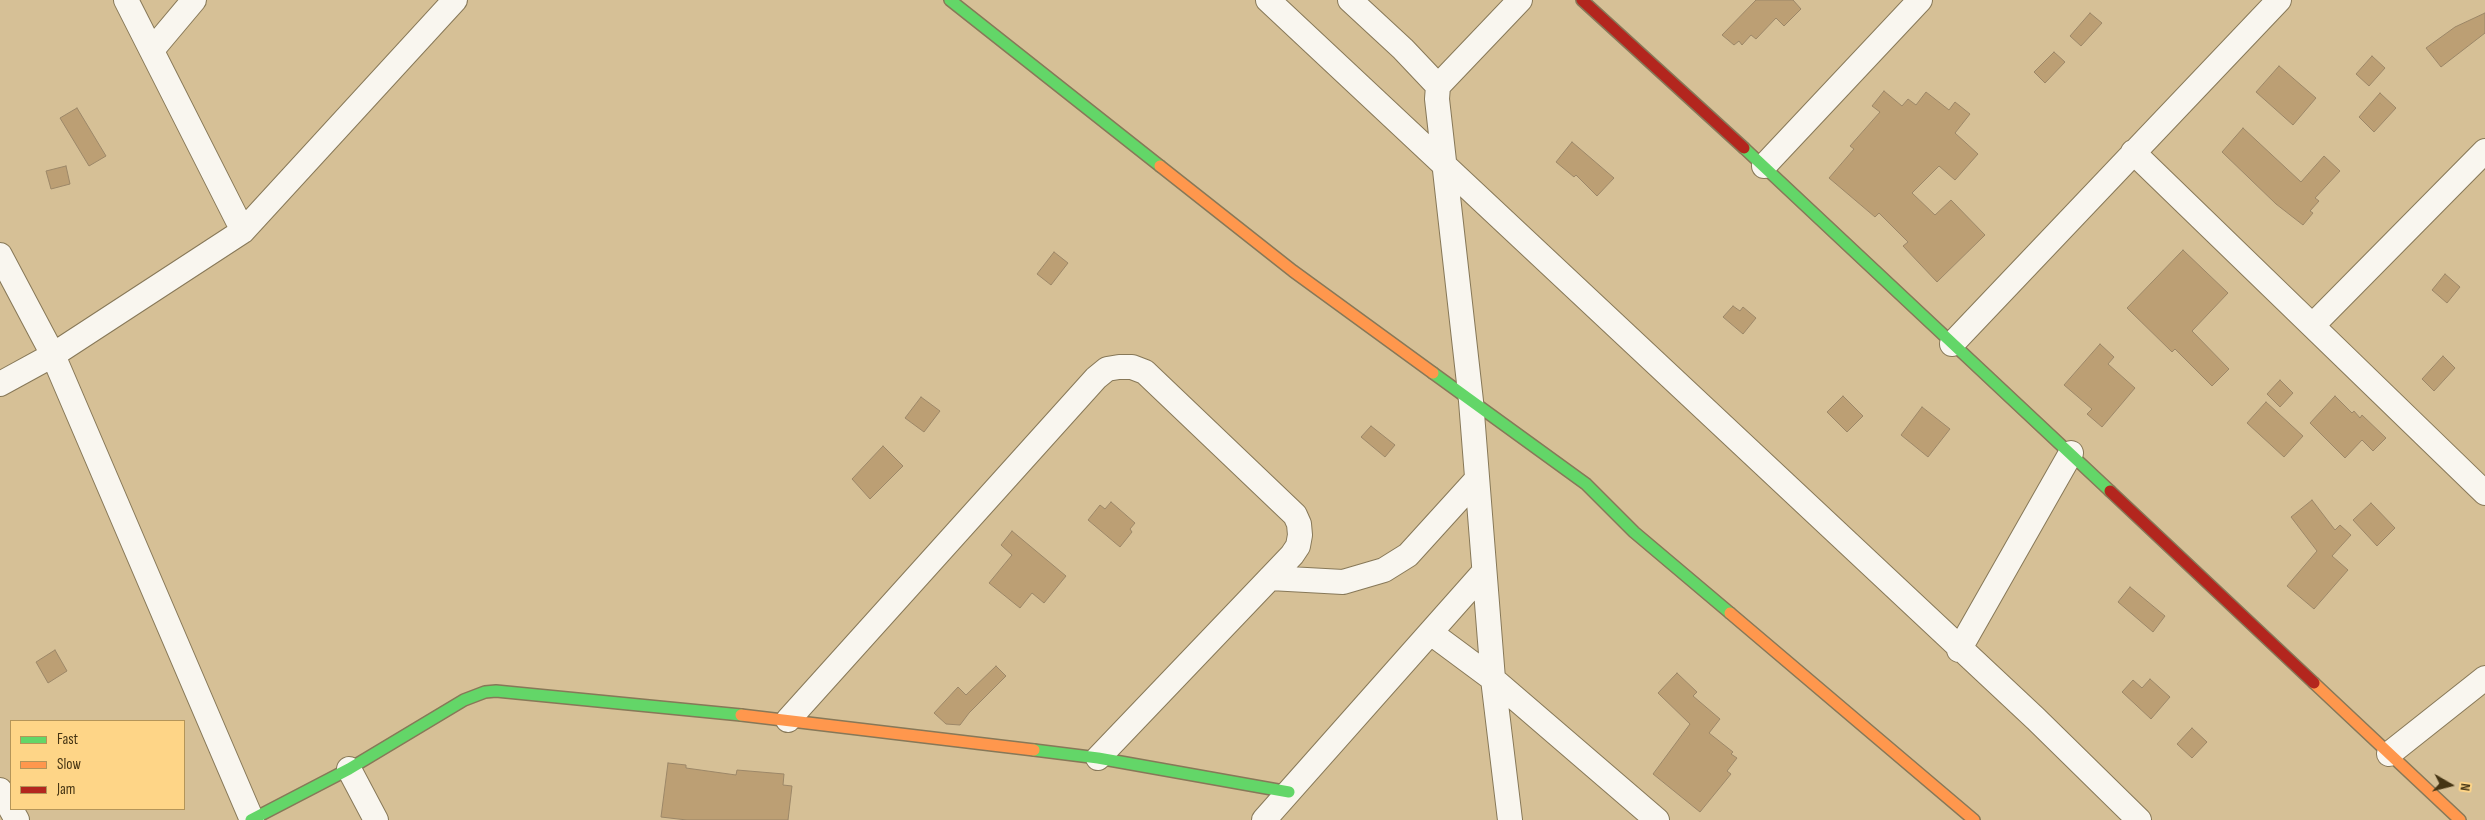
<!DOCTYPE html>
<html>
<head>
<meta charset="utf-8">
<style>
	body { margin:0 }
	#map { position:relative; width:2485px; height:820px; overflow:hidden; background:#d6c096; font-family:"Sofia Sans Condensed",sans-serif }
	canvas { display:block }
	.legend { position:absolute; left:10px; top:720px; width:175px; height:90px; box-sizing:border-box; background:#fed587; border:1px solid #b49559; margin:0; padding:6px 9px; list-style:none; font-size:15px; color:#453413 }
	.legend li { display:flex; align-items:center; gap:10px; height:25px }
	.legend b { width:25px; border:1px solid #b49559 }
	.north { position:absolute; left:2425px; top:760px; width:50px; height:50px; -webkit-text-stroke:4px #fed587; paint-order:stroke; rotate:98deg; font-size:14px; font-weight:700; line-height:20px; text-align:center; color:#453413 }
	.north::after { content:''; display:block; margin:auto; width:18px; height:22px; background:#453413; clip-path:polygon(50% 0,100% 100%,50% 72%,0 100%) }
</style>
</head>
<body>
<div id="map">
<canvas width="2485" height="820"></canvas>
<ul class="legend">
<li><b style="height:6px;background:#63d668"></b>Fast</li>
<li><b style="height:6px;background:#ff974d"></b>Slow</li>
<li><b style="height:6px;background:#b3261e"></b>Jam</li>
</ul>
<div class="north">N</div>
</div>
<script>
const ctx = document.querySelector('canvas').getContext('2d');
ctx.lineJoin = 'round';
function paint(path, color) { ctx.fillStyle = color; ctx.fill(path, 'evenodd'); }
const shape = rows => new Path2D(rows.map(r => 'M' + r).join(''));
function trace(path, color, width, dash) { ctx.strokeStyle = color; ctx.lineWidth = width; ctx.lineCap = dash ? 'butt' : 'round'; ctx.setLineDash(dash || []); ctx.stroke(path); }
const building = shape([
	[1756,0,1793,0,1801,9,1784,26,1776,18,1756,39,1751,35,1742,45,1739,41,1734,45,1722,35,1756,0],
	[2090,13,2102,23,2081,46,2070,36,2090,13],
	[2485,13,2485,33,2441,67,2426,48,2455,27,2485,13],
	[2054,52,2065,62,2045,83,2034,72,2054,52],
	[2372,56,2385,68,2369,86,2356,74,2372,56],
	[2279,66,2316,98,2293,125,2256,92,2279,66],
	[1884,91,1902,106,1908,99,1916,105,1926,92,1949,110,1955,102,1970,114,1955,133,1978,154,1955,180,1939,166,1912,193,1935,215,1951,200,1985,235,1937,282,1903,246,1908,242,1879,213,1875,217,1829,178,1854,149,1850,146,1880,112,1872,106,1884,91],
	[2380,93,2396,108,2374,132,2359,117,2380,93],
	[77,108,106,156,89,166,60,118,77,108],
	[2243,128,2301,182,2324,156,2340,171,2315,198,2319,201,2310,211,2313,213,2303,225,2276,204,2222,152,2243,128],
	[1572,142,1614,178,1597,196,1576,175,1574,177,1556,162,1572,142],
	[66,166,70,184,51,189,46,171,66,166],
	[2183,250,2228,293,2192,331,2229,369,2212,386,2175,349,2172,352,2127,308,2183,250],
	[1054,252,1068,263,1051,285,1037,274,1054,252],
	[2445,274,2460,287,2447,303,2432,290,2445,274],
	[1733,306,1740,311,1743,307,1756,318,1743,334,1723,317,1733,306],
	[2100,344,2114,357,2108,364,2135,388,2102,427,2087,414,2092,409,2064,385,2100,344],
	[2443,356,2455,368,2434,391,2422,379,2443,356],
	[2280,380,2293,393,2280,407,2267,394,2280,380],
	[1843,396,1863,416,1847,432,1827,412,1843,396],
	[2335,396,2352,413,2354,411,2360,418,2362,415,2386,438,2373,451,2362,440,2345,458,2310,423,2335,396],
	[921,397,940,411,924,432,905,418,921,397],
	[2266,402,2303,436,2284,457,2247,423,2266,402],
	[1922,407,1950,429,1928,457,1901,435,1922,407],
	[1371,426,1395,445,1385,457,1361,437,1371,426],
	[883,446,903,466,870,499,852,479,883,446],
	[2312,500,2335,530,2340,525,2351,535,2332,556,2348,570,2314,609,2287,586,2317,551,2291,517,2312,500],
	[1111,502,1135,523,1130,529,1132,532,1120,547,1088,520,1100,505,1105,509,1111,502],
	[2371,503,2395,528,2377,546,2353,520,2371,503],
	[1012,531,1066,576,1044,603,1032,593,1020,608,989,583,1012,555,1001,545,1012,531],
	[2130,587,2165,616,2153,632,2118,602,2130,587],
	[55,650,67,671,48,683,36,662,55,650],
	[996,666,1006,676,969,713,960,725,946,724,934,713,958,687,966,695,996,666],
	[1677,673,1697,692,1693,696,1720,719,1709,733,1733,752,1731,754,1737,758,1727,771,1731,774,1700,812,1653,774,1690,724,1658,693,1677,673],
	[2150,679,2170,697,2151,719,2122,692,2133,680,2142,688,2150,679],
	[2192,728,2207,742,2192,758,2177,744,2192,728],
	[668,763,686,765,686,768,736,775,737,770,784,774,783,785,792,786,788,820,687,820,661,817,668,763]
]);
const street = shape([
	[126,0,243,231],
	[1268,0,2036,719,2139,820],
	[1350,0,1403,49,1438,86],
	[152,50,194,0],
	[2133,152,2485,493],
	[1764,166,1920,0],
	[0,255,53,355,252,820],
	[2313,325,2485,151],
	[1952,344,2279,0],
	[0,384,53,355,243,231,455,0],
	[1270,578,1343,582,1384,570,1408,555,1477,479],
	[1431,633,1493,679,1657,820],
	[1959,650,2071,453],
	[788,720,1096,378,1107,369,1119,367,1132,367,1145,372,1295,515,1299,524,1300,535,1298,546,1292,555,1098,758],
	[2389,754,2485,678],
	[349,769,376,820],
	[0,790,17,820],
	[1264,820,1484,572],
	[1510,820,1493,679,1471,401,1437,99,1438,86,1520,0]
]);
const fast = shape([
	[950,0,1160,166],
	[1744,148,2110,491],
	[1433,373,1586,484,1634,532,1730,613],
	[1034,750,1098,758,1289,792],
	[251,820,349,769,464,700,485,692,496,691,741,715]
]);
const slow = shape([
	[1160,166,1293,271,1433,373],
	[1730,613,1974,820],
	[2314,683,2460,820],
	[741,715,1034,750]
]);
const jam = shape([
	[1582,0,1744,148],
	[2110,491,2314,683]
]);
paint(building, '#bc9f74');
trace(building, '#9c8768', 1);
trace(street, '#877858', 26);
trace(fast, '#877858', 14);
trace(slow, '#877858', 14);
trace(jam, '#877858', 14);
trace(street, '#f9f6ef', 24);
trace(fast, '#63d668', 11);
trace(slow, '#ff974d', 11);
trace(jam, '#b3261e', 11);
</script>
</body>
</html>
